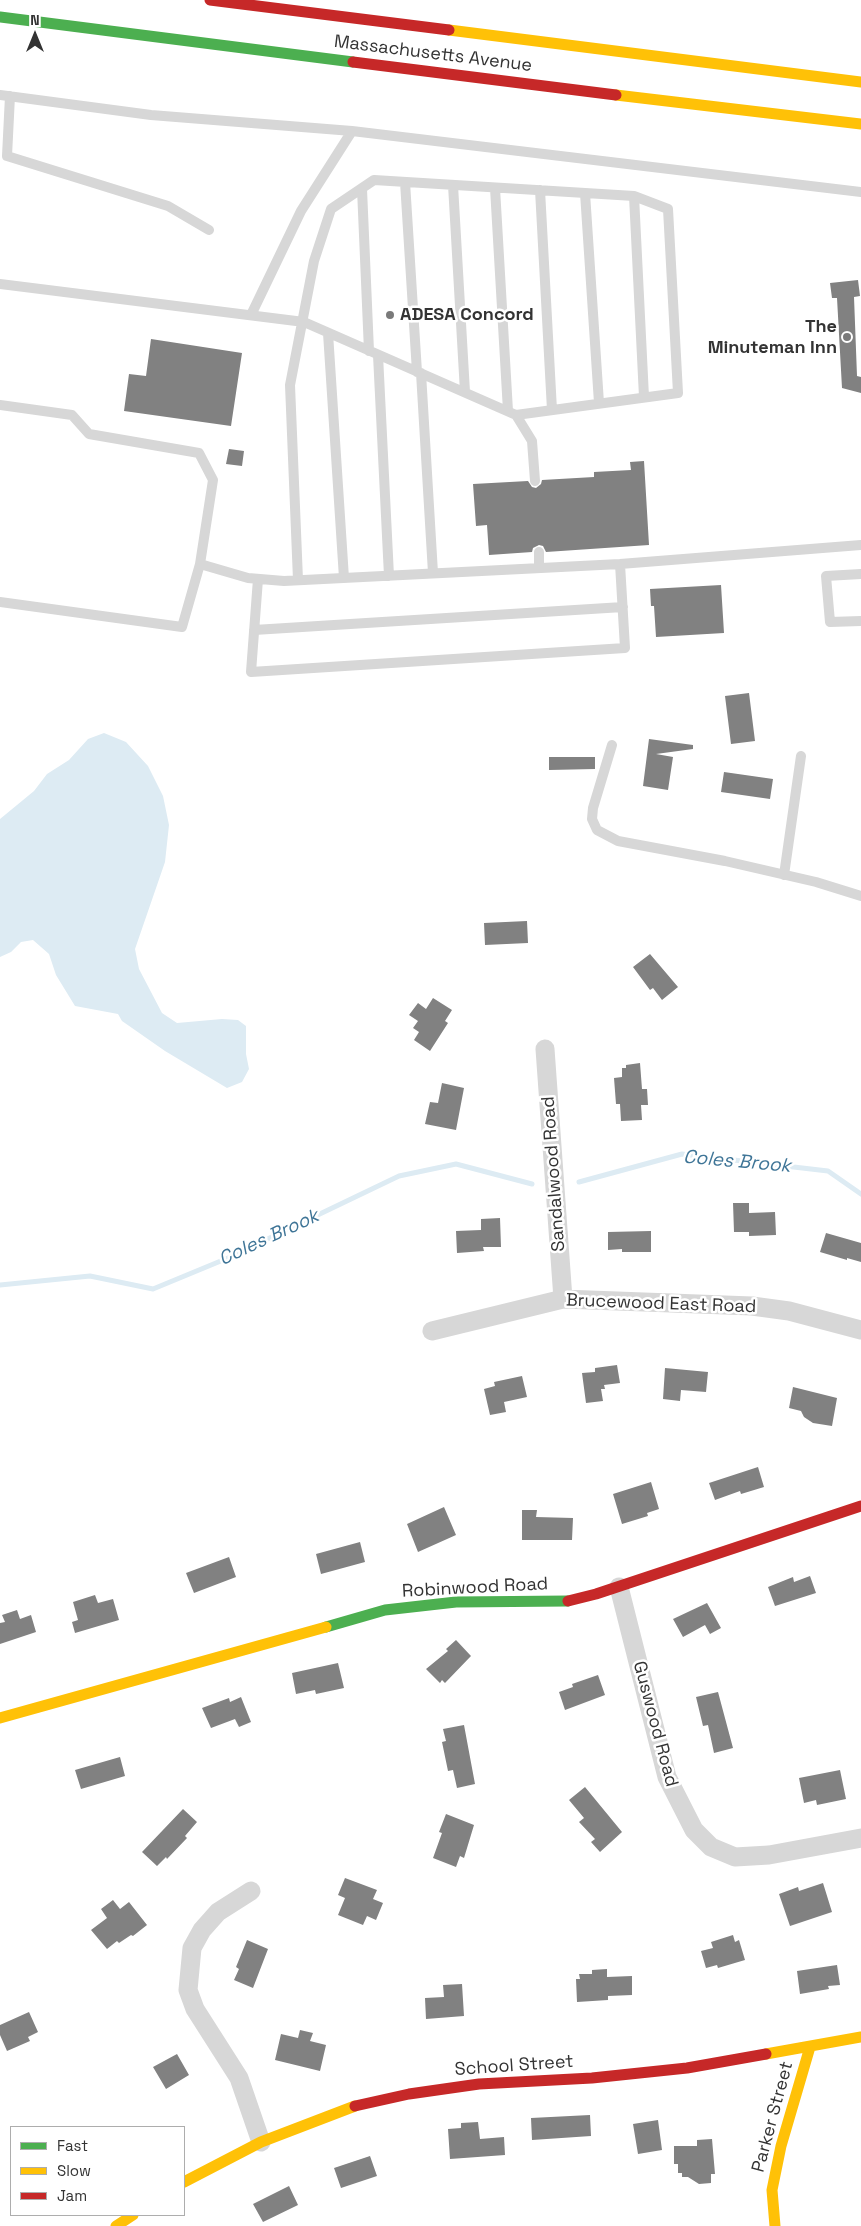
<!DOCTYPE html>
<html>
<head>
<meta charset="utf-8">
<style>
	body { margin:0 }
	#map { position:relative; width:861px; height:2226px; overflow:hidden; background:#fff; font-family:"Space Grotesk",sans-serif }
	canvas { display:block }
	.legend { position:absolute; left:10px; top:2126px; width:175px; height:90px; box-sizing:border-box; background:#fff; border:1px solid #adadad; margin:0; padding:6px 9px; list-style:none; font-size:15px; color:#333 }
	.legend li { display:flex; align-items:center; gap:10px; height:25px }
	.legend b { width:25px; border:1px solid #adadad }
	.north { position:absolute; left:10px; top:10px; width:50px; height:50px; -webkit-text-stroke:4px #fff; paint-order:stroke; rotate:0deg; font-size:14px; font-weight:700; line-height:20px; text-align:center; color:#333 }
	.north::after { content:''; display:block; margin:auto; width:18px; height:22px; background:#333; clip-path:polygon(50% 0,100% 100%,50% 72%,0 100%) }
</style>
</head>
<body>
<div id="map">
<canvas width="861" height="2226"></canvas>
<ul class="legend">
<li><b style="height:6px;background:#4caf50"></b>Fast</li>
<li><b style="height:6px;background:#ffc107"></b>Slow</li>
<li><b style="height:6px;background:#c62828"></b>Jam</li>
</ul>
<div class="north">N</div>
</div>
<script>
const ctx = document.querySelector('canvas').getContext('2d');
ctx.lineJoin = 'round';
function paint(path, color) { ctx.fillStyle = color; ctx.fill(path, 'evenodd'); }
const shape = rows => new Path2D(rows.map(r => 'M' + r).join(''));
function trace(path, color, width, dash) { ctx.strokeStyle = color; ctx.lineWidth = width; ctx.lineCap = dash ? 'butt' : 'round'; ctx.setLineDash(dash || []); ctx.stroke(path); }
function drawText(font, color, halo, rows, align = 'center') {
  ctx.font = font + ' "Space Grotesk",sans-serif'; ctx.lineWidth = 5; ctx.setLineDash([]); ctx.textBaseline = 'middle'; ctx.strokeStyle = halo; ctx.fillStyle = color; for (const [text, x, y, turn = 0] of rows) {
    ctx.save(); ctx.translate(x, y); ctx.rotate((+turn || 0) * Math.PI / 180); ctx.textAlign = isNaN(turn) ? turn : align; if (halo) ctx.strokeText(text, 0, 0); ctx.fillText(text, 0, 0); ctx.restore();
  }
}
const water = shape([
	[104,733,126,742,148,766,163,796,169,825,165,862,135,949,139,969,162,1013,177,1023,222,1019,238,1020,246,1026,246,1054,249,1069,242,1082,227,1088,165,1051,122,1021,118,1014,75,1006,56,975,49,954,33,940,21,942,11,952,0,957,0,819,34,791,47,774,69,760,88,739]
]);
const stream = shape([
	[579,1182,682,1154,828,1171,861,1194],
	[0,1285,90,1276,153,1289,228,1258,399,1176,456,1164,532,1184]
]);
const building = shape([
	[858,280,860,296,854,297,857,376,861,377,861,393,842,388,837,298,832,298,830,283],
	[151,339,242,353,231,426,124,411,129,374,146,376],
	[229,449,244,451,242,466,226,464],
	[644,461,649,545,546,552,543,546,539,545,533,548,532,552,489,555,487,525,476,526,473,484,528,481,532,487,536,488,541,484,542,480,594,477,594,472,631,470,630,462],
	[721,585,724,633,656,637,654,606,651,606,650,589],
	[749,693,755,741,731,744,725,696],
	[649,739,693,745,693,749,656,754,673,757,668,790,643,786],
	[549,757,595,757,595,769,549,770],
	[724,772,773,779,770,799,721,792],
	[527,921,528,943,485,945,484,923],
	[650,954,678,987,662,1000,653,988,650,990,633,967],
	[433,998,452,1010,445,1021,448,1023,430,1051,414,1040,419,1032,413,1028,418,1021,409,1015,418,1003,426,1009],
	[640,1063,642,1089,647,1089,648,1105,641,1105,642,1120,621,1121,620,1104,616,1104,614,1078,622,1077,622,1068,626,1068,626,1065],
	[442,1083,464,1088,456,1130,425,1124,430,1102,438,1103],
	[733,1203,749,1203,749,1213,775,1212,776,1235,749,1236,749,1232,734,1232],
	[500,1218,501,1247,483,1247,484,1251,457,1253,456,1231,481,1230,481,1219],
	[651,1231,651,1252,622,1252,622,1249,608,1250,608,1232],
	[826,1233,861,1243,861,1262,847,1258,847,1260,820,1252],
	[617,1365,620,1383,604,1385,605,1389,601,1389,603,1401,586,1403,582,1373,595,1372,595,1368],
	[665,1368,708,1372,706,1392,681,1390,680,1401,663,1399],
	[522,1376,527,1397,504,1402,506,1412,490,1415,484,1389,495,1386,494,1382],
	[793,1387,837,1398,832,1426,813,1423,804,1417,801,1411,789,1408],
	[758,1467,764,1487,741,1494,740,1491,715,1500,709,1483],
	[651,1482,659,1509,647,1513,648,1516,622,1524,613,1494],
	[444,1507,456,1535,418,1552,407,1524],
	[522,1510,537,1510,536,1517,573,1518,572,1540,522,1540],
	[360,1542,365,1562,321,1574,316,1554],
	[229,1557,236,1577,194,1593,186,1573],
	[810,1576,816,1593,775,1606,768,1587,793,1577,794,1582],
	[95,1595,98,1603,113,1599,119,1620,75,1633,72,1622,78,1620,73,1602],
	[707,1603,721,1628,710,1634,705,1625,683,1637,673,1619],
	[17,1610,20,1619,31,1615,36,1632,0,1644,0,1623,5,1622,2,1615],
	[456,1640,471,1656,445,1683,442,1680,440,1683,426,1669,448,1651,446,1649],
	[338,1663,344,1688,316,1694,315,1690,296,1694,292,1673],
	[598,1675,605,1695,565,1710,559,1692,573,1687,572,1684],
	[718,1692,733,1748,714,1753,708,1725,703,1726,696,1697],
	[241,1697,251,1722,239,1727,235,1719,211,1728,202,1708,229,1698,230,1702],
	[464,1725,475,1784,457,1788,453,1770,448,1771,442,1742,446,1741,443,1729],
	[120,1757,125,1776,81,1789,75,1770],
	[840,1770,846,1799,817,1805,816,1800,804,1803,799,1778],
	[585,1787,622,1832,600,1852,591,1842,595,1839,579,1822,584,1818,569,1800],
	[183,1809,197,1822,185,1836,187,1838,167,1859,166,1857,157,1866,142,1852],
	[446,1814,474,1825,464,1858,460,1856,456,1867,433,1858,442,1833,439,1832],
	[345,1878,377,1890,373,1899,383,1903,376,1920,367,1916,363,1925,338,1915,345,1898,338,1895],
	[823,1883,832,1912,790,1926,779,1894,798,1887,799,1891],
	[113,1900,120,1909,129,1902,147,1925,133,1936,131,1935,119,1943,117,1941,107,1949,91,1930,107,1918,101,1909],
	[733,1935,735,1942,739,1940,745,1960,718,1968,717,1965,706,1968,701,1951,713,1948,711,1942],
	[247,1940,268,1949,253,1988,234,1980,239,1969,236,1967],
	[837,1965,840,1985,828,1986,829,1989,800,1994,797,1971],
	[607,1969,607,1977,632,1976,632,1995,608,1996,608,2000,577,2002,576,1979,580,1979,579,1974,592,1974,592,1970],
	[462,1984,464,2016,426,2019,425,1998,444,1997,443,1985],
	[29,2012,38,2032,28,2037,30,2041,7,2051,0,2035,0,2025],
	[300,2030,313,2033,310,2041,326,2045,320,2071,275,2060,281,2034,298,2038],
	[177,2054,189,2075,166,2089,153,2067],
	[590,2115,591,2136,532,2140,531,2118],
	[658,2120,662,2150,638,2154,633,2124],
	[478,2122,480,2139,504,2137,505,2155,450,2159,448,2129,461,2128,461,2123],
	[712,2139,715,2174,711,2174,711,2183,699,2184,688,2177,682,2177,682,2173,678,2173,678,2164,674,2164,674,2146,697,2146,697,2140],
	[370,2156,377,2176,341,2188,334,2168],
	[289,2186,298,2205,263,2222,253,2204]
]);
const lane = shape([
	[0,95,151,115,352,131,861,192],
	[10,96,7,156,168,206,209,230],
	[405,182,417,372],
	[453,185,465,392],
	[495,188,508,411],
	[362,189,369,351],
	[540,190,552,410],
	[585,193,599,403],
	[634,196,644,397],
	[0,284,304,322,516,415,532,441,535,481],
	[251,315,301,211,352,131],
	[328,333,344,578],
	[378,355,389,576],
	[421,373,433,573],
	[0,405,72,415,89,434,199,453,213,480,200,564],
	[539,552,539,568],
	[861,574,826,576,830,622,861,621],
	[258,579,251,672,625,648,620,564],
	[298,580,290,385,314,261,331,209,374,180,634,196,668,209,678,393,516,415],
	[0,602,182,627,200,564,248,578,284,581,620,564,861,545],
	[254,630,623,607],
	[612,745,593,808,592,819,597,830,618,841,725,861,816,882,861,896],
	[784,875,801,756]
]);
const street = shape([
	[545,1049,563,1299],
	[432,1331,563,1299,752,1306,789,1311,861,1330],
	[619,1587,667,1777,694,1830,711,1847,735,1857,769,1855,861,1838],
	[251,1891,218,1912,202,1930,192,1948,188,1990,195,2009,239,2078,261,2142]
]);
const fast = shape([
	[0,17,353,62],
	[326,1627,385,1610,456,1602,568,1601]
]);
const slow = shape([
	[449,30,861,82],
	[616,95,861,124],
	[0,1718,326,1627],
	[766,2054,861,2037],
	[184,2182,261,2142,355,2106],
	[116,2226,133,2215],
	[775,2226,772,2190,781,2146,810,2047]
]);
const jam = shape([
	[210,0,449,30],
	[353,62,616,95],
	[568,1601,596,1594,861,1506],
	[355,2106,409,2094,479,2084,592,2078,687,2068,766,2054]
]);
const markers = [
	[390,315,5,"#7a7a7a"],
	[847,337,5,"#7a7a7a"]
];
const streetNames = [
	["Massachusetts Avenue",433,54,7],
	["Sandalwood Road",554,1174,-94],
	["Brucewood East Road",661,1304,2],
	["Robinwood Road",475,1588,-3],
	["Guswood Road",655,1724,75],
	["School Street",514,2066,-4],
	["Parker Street",773,2117,-75]
];
const poiNames = [
	["ADESA Concord",400,315],
	["The",837,327,"right"],
	["Minuteman Inn",837,348,"right"]
];
const waterNames = [
	["Coles Brook",737,1162,5],
	["Coles Brook",269,1238,-25]
];
paint(water, '#ddebf3');
trace(stream, '#ddebf3', 5);
paint(building, '#818181');
trace(lane, '#d7d7d7', 10);
trace(street, '#d7d7d7', 19);
trace(fast, '#4caf50', 11);
trace(slow, '#ffc107', 11);
trace(jam, '#c62828', 11);
for (const [x, y, r, color] of markers) { const dot = new Path2D(); dot.arc(x, y, r, 0, 2 * Math.PI); ctx.fillStyle = color; ctx.fill(dot); trace(dot, '#fff', 2); }
drawText('18px', '#333', '#fff', streetNames);
drawText('bold 18px', '#333', '#fff', poiNames, 'left');
drawText('italic 19px', '#3f7597', '#fff', waterNames);
</script>
</body>
</html>
